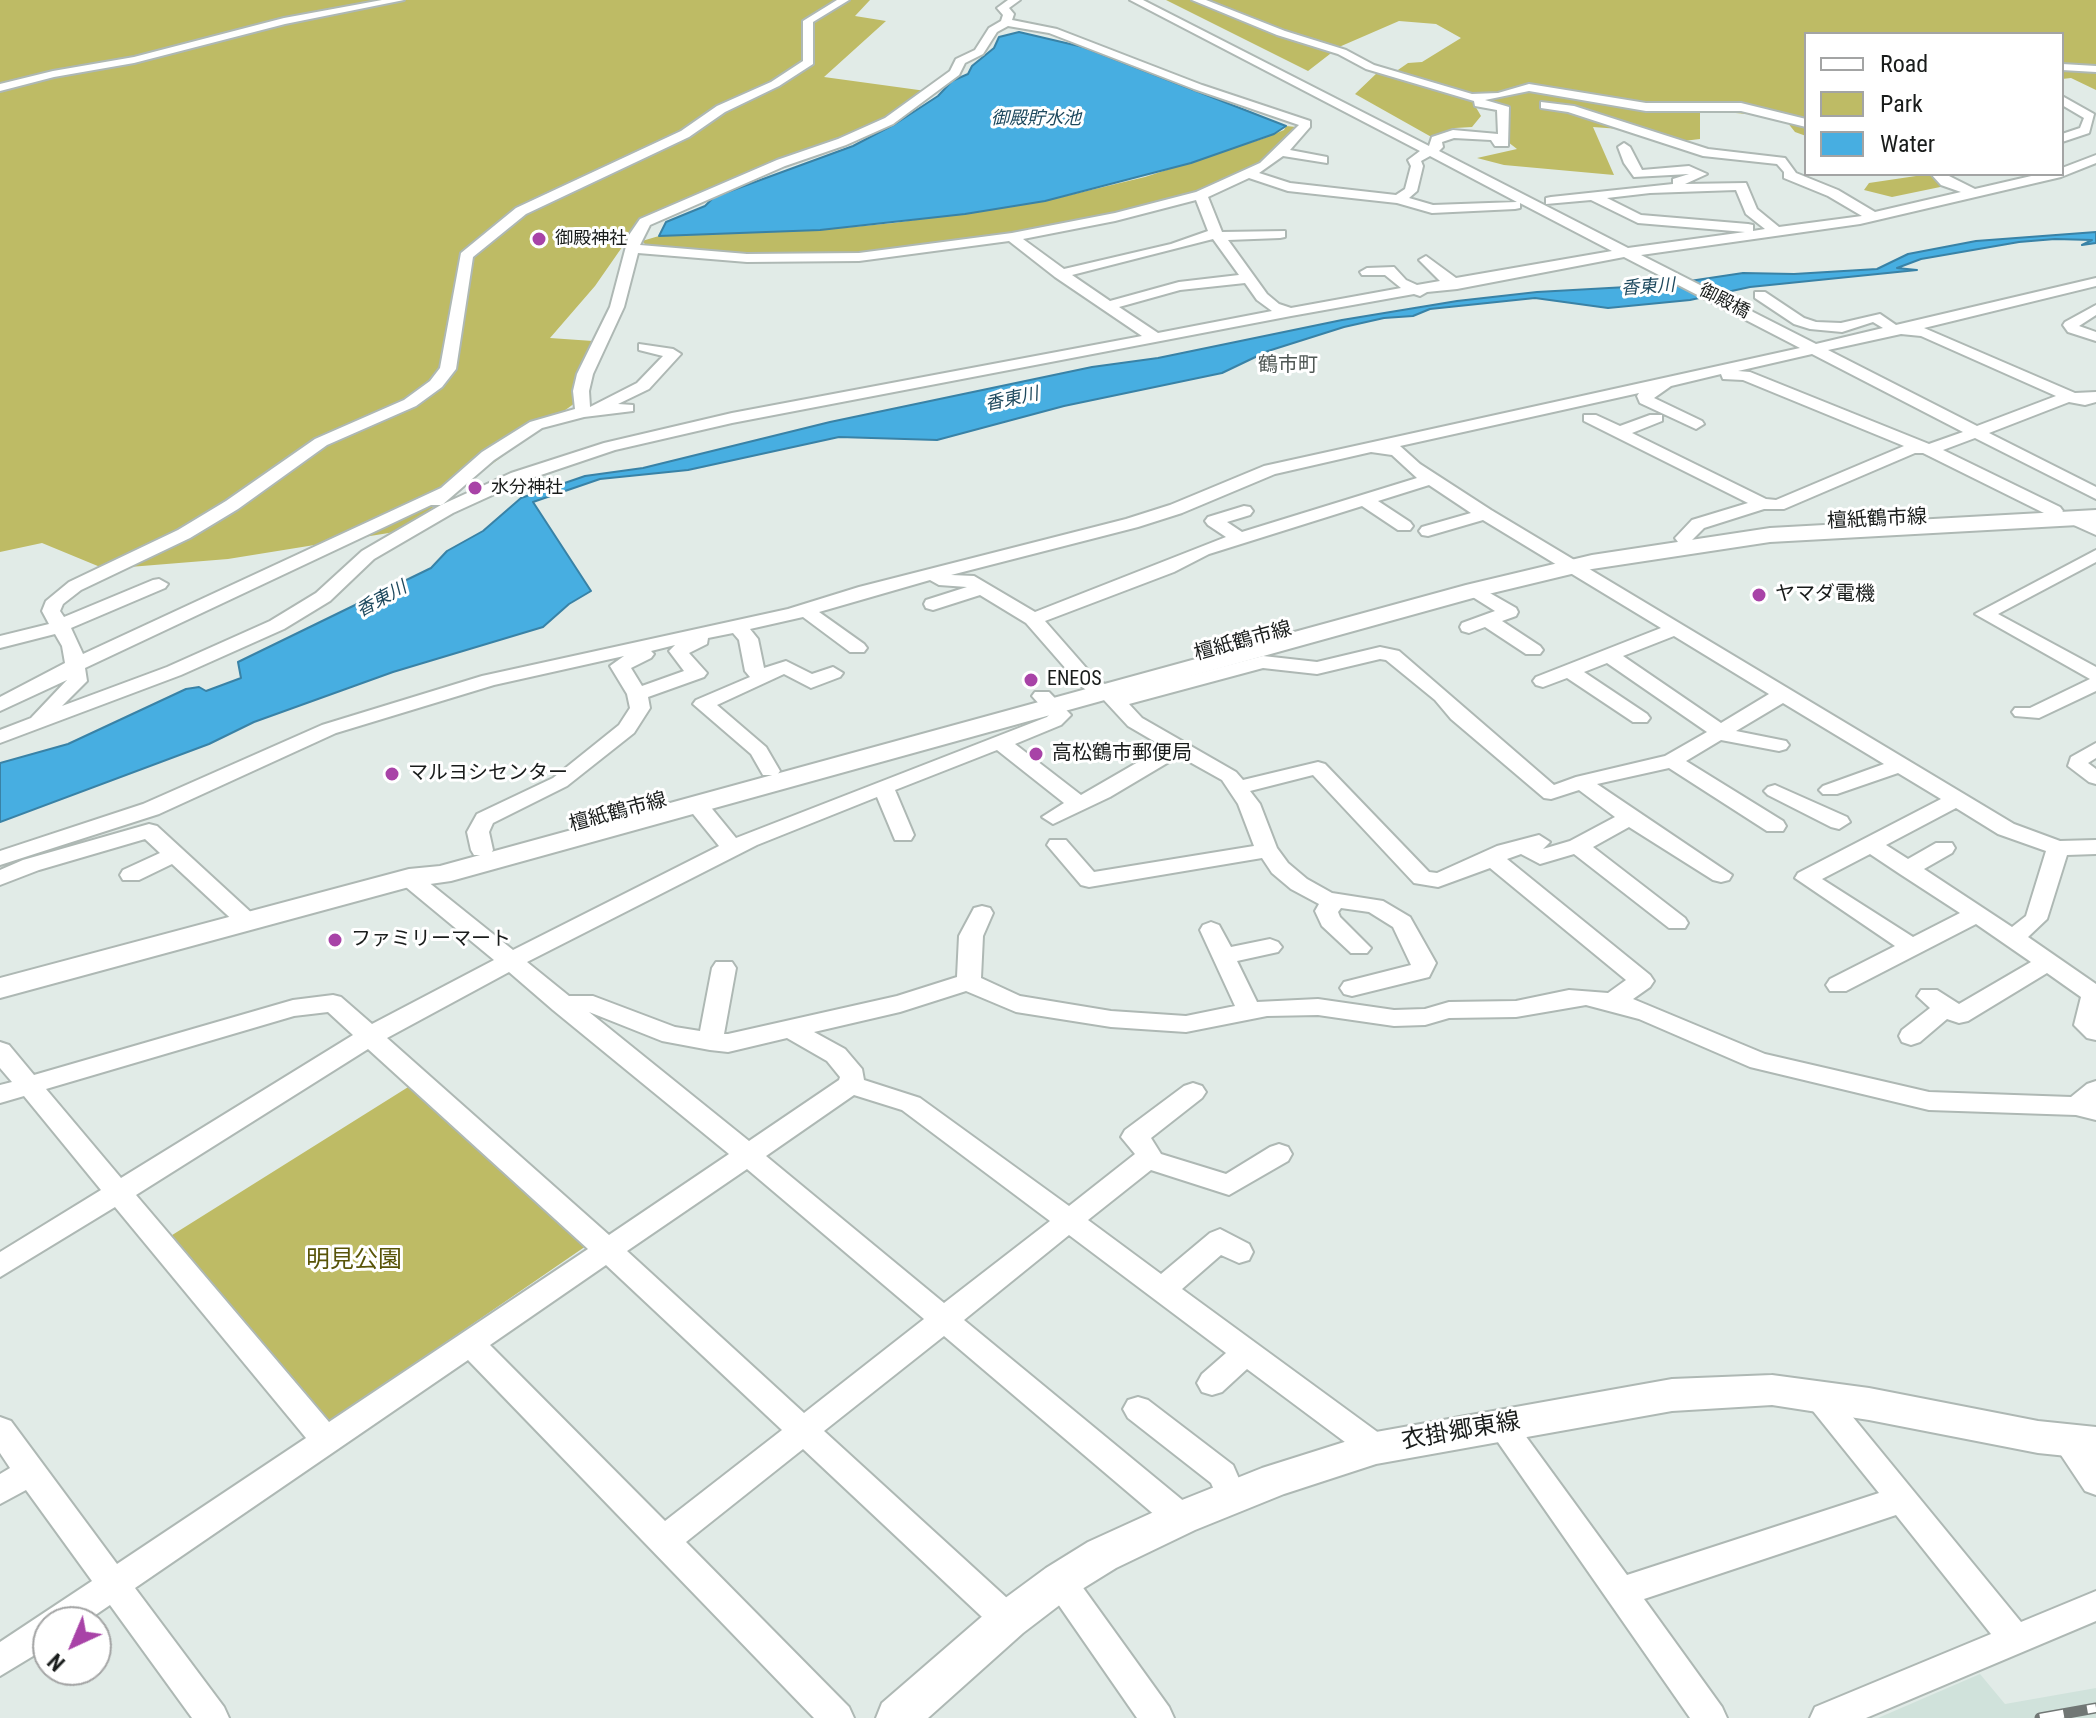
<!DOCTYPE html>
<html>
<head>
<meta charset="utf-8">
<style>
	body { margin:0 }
	#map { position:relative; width:2096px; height:1718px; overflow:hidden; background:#e1ebe7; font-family:"Roboto Condensed",sans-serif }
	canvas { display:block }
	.legend { position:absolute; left:1804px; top:32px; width:260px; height:144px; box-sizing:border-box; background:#fff; border:2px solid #a3a4a4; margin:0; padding:10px 14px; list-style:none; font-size:24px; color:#191c1b }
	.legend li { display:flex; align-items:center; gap:16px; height:40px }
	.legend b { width:40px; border:2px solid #a3a4a4 }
	.north { position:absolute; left:32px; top:1606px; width:80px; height:80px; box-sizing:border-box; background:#fff; border:2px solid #a3a4a4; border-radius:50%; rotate:224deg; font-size:22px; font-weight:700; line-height:32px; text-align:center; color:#191c1b }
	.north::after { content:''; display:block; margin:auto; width:28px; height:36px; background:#a843a7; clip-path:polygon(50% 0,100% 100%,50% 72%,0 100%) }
</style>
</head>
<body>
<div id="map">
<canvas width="2096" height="1718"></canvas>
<ul class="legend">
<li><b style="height:10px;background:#fff"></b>Road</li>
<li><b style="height:22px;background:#bebb65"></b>Park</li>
<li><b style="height:22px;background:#47aee1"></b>Water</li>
</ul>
<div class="north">N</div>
</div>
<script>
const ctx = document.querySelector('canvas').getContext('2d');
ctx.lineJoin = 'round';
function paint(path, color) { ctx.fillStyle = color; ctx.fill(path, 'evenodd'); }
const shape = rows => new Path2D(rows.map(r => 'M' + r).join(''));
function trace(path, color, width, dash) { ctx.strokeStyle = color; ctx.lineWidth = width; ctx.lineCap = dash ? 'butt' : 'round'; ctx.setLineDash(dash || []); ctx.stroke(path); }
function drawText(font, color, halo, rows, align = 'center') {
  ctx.font = font + ' "Roboto Condensed","Noto Sans JP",sans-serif'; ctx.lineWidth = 6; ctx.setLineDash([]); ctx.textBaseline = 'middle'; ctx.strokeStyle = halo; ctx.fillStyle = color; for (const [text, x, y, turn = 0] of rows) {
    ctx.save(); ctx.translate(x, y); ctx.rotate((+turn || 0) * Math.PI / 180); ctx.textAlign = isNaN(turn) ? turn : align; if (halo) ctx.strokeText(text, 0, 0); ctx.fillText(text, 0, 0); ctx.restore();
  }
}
const built = shape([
	[1980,1674,2005,1704,2096,1688,2096,1718,1878,1718]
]);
const green = shape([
	[0,0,870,0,855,16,886,21,824,77,926,91,894,115,634,230,595,286,550,338,607,342,579,400,401,531,228,559,105,569,42,543,0,552],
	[1166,0,2096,0,2096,90,2071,78,2062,79,2062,34,1806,34,1806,136,1795,132,1783,117,1700,110,1700,139,1675,142,1633,130,1593,127,1614,175,1504,165,1477,158,1517,149,1508,142,1505,106,1474,104,1481,116,1472,127,1455,128,1435,139,1355,94,1378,72,1395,72,1408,63,1422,62,1461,38,1436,24,1399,21,1339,47,1308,71],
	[1298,124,1305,125,1270,160,1194,195,1099,220,984,240,852,256,800,258,649,248,642,241,659,236,820,230,894,223,1045,201,1145,177,1262,139,1284,130,1286,126,1296,127],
	[1912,174,1929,174,1945,186,1892,197,1864,190,1869,183,1916,176],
	[413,1084,586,1246,327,1424,169,1237]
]);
const water = shape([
	[1019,32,1083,47,1286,126,1274,134,1191,163,1045,201,965,214,820,230,659,236,666,222,705,206,714,197,853,146,895,124,938,96,952,81,968,74,972,66,994,48,999,37,1019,32],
	[2096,232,2096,243,2082,245,2092,240,2055,239,2019,242,1921,259,1897,268,1917,270,1750,287,1690,300,1608,308,1535,298,1430,309,1413,316,1384,318,1344,327,1268,351,1222,373,1064,406,937,440,839,437,688,470,600,479,533,502,591,591,569,604,543,627,393,672,254,722,209,744,0,822,0,763,68,744,186,689,199,687,206,691,241,678,238,662,431,568,447,551,483,531,521,498,585,476,643,468,830,422,1092,367,1158,358,1342,320,1457,301,1537,292,1663,285,1743,273,1794,274,1877,269,1908,254,1976,241,2096,232]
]);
const minor = shape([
	[382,0,404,0,285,24,134,63,54,77,0,91,0,84,53,71,134,57,284,18,382,0],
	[837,0,849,0,813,22,813,64,779,86,725,112,689,137,526,214,473,257,456,369,442,387,416,406,327,445,238,509,190,538,81,590,63,604,60,611,64,617,153,580,159,579,168,584,165,588,71,628,83,654,441,488,482,452,530,422,575,409,573,391,577,374,610,307,629,235,640,219,777,160,838,139,885,118,950,71,956,59,975,50,989,28,1001,21,1003,15,997,8,1008,0,1020,0,1009,8,1014,14,1012,20,1057,29,1202,85,1310,121,1310,127,1290,150,1327,157,1327,163,1283,156,1259,173,1290,183,1396,195,1405,189,1411,166,1408,160,1420,151,1130,0,1143,0,1429,146,1432,137,1453,130,1498,134,1497,110,1475,106,1474,101,1366,69,1338,54,1277,35,1192,0,1206,0,1285,31,1346,50,1374,65,1472,94,1498,93,1529,84,1646,103,1741,103,1806,119,1806,127,1741,111,1646,111,1529,91,1485,100,1509,107,1508,146,1495,146,1491,140,1454,138,1442,142,1443,147,1439,151,1628,248,1745,232,1638,223,1591,200,1546,204,1546,198,1551,197,1673,184,1673,179,1689,174,1634,177,1624,163,1618,147,1624,143,1630,147,1642,170,1689,166,1707,174,1685,184,1746,183,1757,209,1779,227,1862,216,1828,196,1784,178,1784,172,1777,164,1703,156,1568,112,1541,108,1541,102,1574,106,1708,149,1785,158,1796,173,1838,190,1875,212,1961,192,1941,185,1931,174,1945,174,1975,189,2040,174,2062,174,2062,168,2096,155,2096,163,2061,177,1860,224,1641,255,1816,344,1883,328,1873,322,1842,332,1810,329,1794,324,1755,298,1755,292,1765,292,1804,318,1816,322,1841,323,1880,314,1896,325,2096,278,2096,286,1924,328,2075,393,2096,392,2096,402,2085,405,2069,402,1989,433,2096,487,2096,499,1975,438,1943,450,2060,507,2063,511,2060,515,2048,515,1923,453,1915,453,1784,509,1764,509,1704,528,1690,542,1678,542,1675,538,1692,520,1748,503,1584,421,1584,415,1596,415,1620,426,1650,415,1662,415,1662,421,1632,433,1766,499,1776,500,1904,446,1743,380,1723,379,1721,374,1671,386,1654,398,1702,421,1704,424,1696,429,1640,403,1637,396,1639,393,1400,446,1420,464,1491,510,2014,824,2060,841,2096,840,2096,854,2067,855,2047,919,2028,937,2096,984,2096,1040,2087,1038,2074,1025,2081,997,2047,973,1968,1021,1959,1023,1947,1019,1920,1042,1911,1045,1902,1042,1899,1036,1902,1030,1930,1008,1917,996,1921,990,1937,990,1959,1004,2031,962,1976,924,1846,991,1830,991,1826,985,1830,979,1895,946,1795,878,1798,873,1941,799,1898,773,1837,794,1823,794,1819,790,1823,786,1884,764,1783,703,1736,731,1786,741,1789,745,1786,749,1779,751,1721,740,1686,761,1783,821,1786,826,1783,831,1767,831,1669,768,1597,784,1732,875,1729,880,1721,882,1713,880,1629,827,1593,847,1685,918,1688,923,1685,928,1669,928,1574,854,1540,864,1521,854,1507,859,1650,975,1654,981,1650,987,1633,999,1765,1054,1929,1092,2071,1097,2087,1084,2096,1081,2096,1120,2076,1115,1929,1110,1750,1067,1639,1019,1586,1005,1516,1017,1449,1018,1425,1025,1394,1026,1318,1015,1267,1016,1186,1032,1111,1027,1016,1012,966,991,900,1012,814,1032,845,1049,862,1069,864,1080,920,1098,1069,1206,1135,1154,1121,1137,1125,1130,1184,1086,1193,1083,1202,1086,1206,1092,1202,1098,1151,1138,1161,1154,1226,1174,1270,1147,1279,1144,1288,1147,1292,1154,1288,1161,1229,1195,1151,1170,1088,1220,1161,1274,1210,1233,1220,1229,1249,1244,1253,1252,1249,1260,1239,1263,1221,1255,1182,1289,1387,1439,1391,1448,1387,1457,1376,1461,1365,1457,1247,1369,1222,1392,1212,1395,1202,1392,1197,1383,1202,1374,1226,1353,1069,1235,964,1320,1192,1508,1196,1518,1192,1528,1181,1532,1170,1528,944,1336,824,1431,1019,1609,1024,1620,1019,1631,1008,1635,997,1631,803,1449,686,1542,849,1707,854,1718,814,1718,468,1360,135,1588,224,1707,229,1718,192,1718,110,1605,85,1622,48,1622,48,1647,0,1676,0,1642,92,1581,26,1490,0,1504,0,1474,10,1468,0,1453,0,1417,11,1421,117,1564,306,1438,115,1207,0,1277,0,1252,101,1190,24,1096,0,1103,0,1085,12,1082,0,1068,0,1042,9,1045,34,1075,293,1000,333,995,341,997,372,1024,494,960,401,883,398,878,401,873,417,873,513,950,719,846,685,804,688,799,704,799,736,838,1047,717,1049,715,1032,696,1035,692,1049,692,1071,715,1061,725,1015,744,1081,795,1164,747,1128,726,1103,699,1095,697,1081,686,1026,623,980,595,933,610,926,608,924,604,926,600,967,587,939,585,930,580,819,612,864,644,867,648,864,652,850,652,803,617,750,629,758,639,764,668,786,661,812,674,833,667,843,673,840,677,811,688,784,674,717,705,766,747,780,771,777,775,763,775,751,754,693,704,696,700,750,677,745,671,739,640,733,633,708,638,707,644,689,653,707,673,704,677,648,697,650,708,634,733,567,786,493,823,489,832,493,850,490,855,474,855,471,850,467,832,477,814,553,778,619,725,630,708,627,694,610,666,624,656,494,685,336,733,159,814,0,865,0,851,143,804,322,725,482,676,788,609,859,587,1126,519,1170,505,1264,466,1800,348,1624,257,1457,289,1427,292,1420,296,1414,294,1291,316,732,423,615,450,523,481,453,513,374,559,330,601,284,629,181,675,0,743,0,730,31,718,67,680,0,711,0,697,65,663,62,646,55,634,0,648,0,636,49,624,42,611,46,601,69,582,178,530,226,501,315,439,404,400,430,381,440,368,461,253,516,208,681,131,717,106,771,82,803,61,803,21,837,0],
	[1008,26,1049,33,1194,89,1299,125,1260,163,1196,192,1115,213,1012,233,859,253,747,254,640,245,650,225,785,166,846,145,893,124,959,75,965,63,983,54,997,32,1008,26],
	[1430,156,1517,202,1433,205,1409,198,1417,191,1423,166,1421,161,1430,156],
	[1249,178,1288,191,1397,203,1432,213,1515,209,1520,208,1520,203,1612,251,1456,278,1426,256,1419,260,1440,281,1417,285,1406,280,1394,267,1367,268,1360,272,1362,275,1385,275,1401,288,1291,308,1279,304,1267,294,1228,240,1280,238,1285,237,1285,231,1222,232,1208,197,1249,178],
	[1736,190,1746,214,1765,229,1753,231,1753,225,1748,224,1641,215,1607,198,1650,193,1736,190],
	[1196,200,1208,231,1171,244,1064,269,1023,239,1115,221,1196,200],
	[1213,239,1239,275,1179,282,1110,301,1072,275,1213,239],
	[1009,241,1055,277,1142,336,732,413,604,443,511,473,441,505,362,551,316,593,270,621,167,667,62,706,87,681,85,668,431,505,442,505,494,460,542,428,584,417,633,411,633,405,618,404,649,389,681,354,673,349,639,344,639,350,663,356,637,383,590,407,589,391,593,374,624,307,638,253,747,262,859,261,1009,241],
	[1245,283,1257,300,1272,311,1158,333,1119,307,1180,290,1245,283],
	[1901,334,1921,336,2056,396,1977,426,1828,350,1901,334],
	[1812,354,1963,432,1929,444,1750,372,1738,371,1812,354],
	[1371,452,1392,455,1417,478,1242,532,1227,522,1250,515,1253,511,1250,507,1244,506,1208,517,1205,521,1208,525,1226,537,1035,612,974,576,951,575,1138,527,1182,513,1275,474,1371,452],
	[1429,485,1471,513,1422,527,1419,531,1422,535,1428,536,1483,520,1661,628,1536,677,1533,681,1536,685,1543,687,1567,678,1633,722,1647,722,1650,718,1647,714,1584,672,1607,663,1707,732,1665,756,1576,777,1554,785,1399,651,1380,647,1317,662,1263,656,1121,694,1095,678,1045,621,1174,572,1209,554,1362,506,1398,530,1410,530,1413,526,1410,522,1378,501,1429,485],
	[1674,636,1769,694,1721,723,1623,656,1674,636],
	[675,645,669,651,684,671,642,686,631,668,651,658,654,654,651,651,675,645],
	[1380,659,1386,660,1435,700,1451,719,1544,798,1551,799,1579,790,1615,817,1570,841,1543,849,1550,842,1539,835,1497,846,1437,873,1429,872,1325,764,1318,762,1243,780,1236,772,1142,718,1129,704,1263,668,1317,674,1380,659],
	[997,750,1064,803,1042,817,1053,824,1110,797,1179,756,1222,780,1238,804,1254,846,1094,872,1066,840,1050,840,1047,845,1081,885,1089,887,1262,858,1272,873,1291,889,1319,904,1315,911,1322,926,1351,953,1367,953,1371,948,1340,917,1338,912,1341,908,1369,912,1393,927,1411,965,1344,982,1340,988,1344,994,1352,996,1429,977,1436,963,1410,917,1383,901,1332,893,1307,879,1288,863,1277,848,1260,804,1250,791,1313,775,1414,883,1438,887,1490,868,1626,980,1608,993,1569,990,1516,1001,1449,1002,1425,1009,1394,1010,1318,999,1257,1002,1237,961,1278,952,1282,947,1278,942,1270,939,1231,947,1219,925,1211,922,1203,925,1200,930,1235,1006,1186,1016,1111,1011,1020,996,981,978,983,936,993,913,990,908,982,906,974,908,959,936,957,977,897,996,728,1034,724,1034,736,968,732,962,716,962,712,968,700,1031,675,1027,593,996,569,996,527,962,757,845,877,797,895,840,911,840,914,835,895,790,997,750],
	[1956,808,1998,834,2046,851,2026,916,2012,927,1924,869,1952,853,1955,848,1952,843,1936,843,1908,859,1886,845,1956,808],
	[1870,854,1900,874,1960,913,1913,937,1822,879,1870,854],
	[509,972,553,1010,729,1154,609,1235,387,1038,509,972],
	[328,1012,353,1035,121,1178,46,1089,294,1016,328,1012],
	[589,1012,662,1041,710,1050,728,1052,787,1038,827,1061,840,1077,839,1080,749,1141,589,1012],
	[368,1049,588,1249,329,1422,136,1195,368,1049],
	[854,1095,902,1110,1050,1221,944,1303,766,1156,854,1095],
	[747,1169,924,1319,804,1413,627,1251,747,1169],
	[606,1265,782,1430,665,1521,490,1345,606,1265],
	[2062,64,2096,66,2096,72,2062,70,2062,64],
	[2062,96,2094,114,2089,133,2062,142,2062,134,2080,128,2084,118,2062,105,2062,96],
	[2096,305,2096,315,2079,326,2096,332,2096,341,2068,332,2063,325,2065,322,2096,305],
	[2073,513,2096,523,2096,535,2067,522,2064,518,2067,514,2073,513],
	[2096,550,2096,562,1998,614,2096,667,2096,691,2039,718,2015,716,2012,712,2015,708,2030,708,2090,679,1975,614,2096,550],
	[1474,584,1516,608,1518,612,1516,616,1502,621,1540,646,1543,650,1540,654,1526,654,1485,627,1469,633,1462,631,1460,627,1462,623,1495,611,1468,594,1465,590,1474,584],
	[2096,743,2096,758,2088,763,2096,769,2096,784,2089,782,2068,766,2071,757,2096,743],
	[1775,785,1847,817,1850,822,1839,829,1831,827,1768,795,1764,791,1768,787,1775,785],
	[149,824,157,826,255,916,258,921,255,926,239,926,172,864,139,880,123,880,120,875,123,870,160,853,145,839,39,870,0,885,0,870,23,860,149,824],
	[1819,1385,1829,1388,2021,1622,2096,1591,2096,1621,1866,1718,1810,1718,1815,1707,1991,1634,1896,1515,1644,1599,1722,1707,1727,1718,1690,1718,1486,1425,1491,1416,1501,1412,1511,1416,1627,1575,1879,1493,1809,1406,1804,1397,1809,1388,1819,1385],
	[1138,1397,1148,1400,1233,1465,1247,1497,1243,1506,1232,1510,1221,1506,1211,1483,1128,1418,1123,1409,1128,1400,1138,1397],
	[2066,1427,2077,1431,2096,1458,2096,1495,2085,1491,2051,1440,2055,1431,2066,1427],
	[1060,1567,1071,1571,1169,1707,1174,1718,1137,1718,1049,1591,1044,1581,1049,1571,1060,1567]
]);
const major = shape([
	[2096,510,2096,524,1770,542,1592,569,1480,596,451,881,409,887,0,998,0,978,409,869,440,866,1466,585,1592,555,1770,528,2096,510],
	[1772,1375,1869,1388,2038,1421,2096,1427,2096,1459,2038,1453,1869,1420,1772,1405,1672,1411,1376,1464,1284,1494,1195,1530,1116,1568,1074,1594,1023,1633,928,1718,876,1718,882,1703,993,1607,1046,1568,1088,1542,1167,1506,1262,1468,1376,1432,1672,1379,1772,1375]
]);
const rail = shape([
	[2040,1718,2096,1708]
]);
const markers = [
	[539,239,8,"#a843a7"],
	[475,488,8,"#a843a7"],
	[1759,595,8,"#a843a7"],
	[1031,680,8,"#a843a7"],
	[1036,754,8,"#a843a7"],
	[392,774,8,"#a843a7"],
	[335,940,8,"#a843a7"]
];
const farWaternames = [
	["御殿貯水池",1036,119],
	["香東川",1648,288,-4],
	["香東川",1012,400,-12],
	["香東川",382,600,-29]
];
const farPoinames = [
	["御殿神社",555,239],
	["水分神社",491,488]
];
const farStreetnames = [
	["御殿橋",1724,302,27]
];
const farQuarternames = [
	["鶴市町",1288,366]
];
const streetNames = [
	["檀紙鶴市線",1877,520,-3],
	["檀紙鶴市線",1243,642,-15],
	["檀紙鶴市線",618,813,-15]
];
const poiNames = [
	["ヤマダ電機",1775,595],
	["ENEOS",1047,680],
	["高松鶴市郵便局",1052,754],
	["マルヨシセンター",408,774],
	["ファミリーマート",351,940]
];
const nearParknames = [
	["明見公園",354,1261]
];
const nearStreetnames = [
	["衣掛郷東線",1461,1432,-10]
];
paint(built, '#d0e2db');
paint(green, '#bebb65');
paint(water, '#47aee1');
trace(water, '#3982a6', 2);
trace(minor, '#aeb8b4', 4);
trace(major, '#aeb8b4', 4);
paint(minor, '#fff');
paint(major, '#fff');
trace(rail, '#717775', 11);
trace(rail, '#fff', 8, [24]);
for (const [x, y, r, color] of markers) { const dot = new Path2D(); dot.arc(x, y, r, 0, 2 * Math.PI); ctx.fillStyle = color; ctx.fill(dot); trace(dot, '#fff', 3); }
drawText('italic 18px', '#1e495e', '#fff', farWaternames);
drawText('18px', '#191c1b', '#fff', farPoinames, 'left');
drawText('18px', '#191c1b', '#fff', farStreetnames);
drawText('20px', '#505855', '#fff', farQuarternames);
drawText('20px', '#191c1b', '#fff', streetNames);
drawText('20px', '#191c1b', '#fff', poiNames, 'left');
drawText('24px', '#585408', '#fff', nearParknames);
drawText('24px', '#191c1b', '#fff', nearStreetnames);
</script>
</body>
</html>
